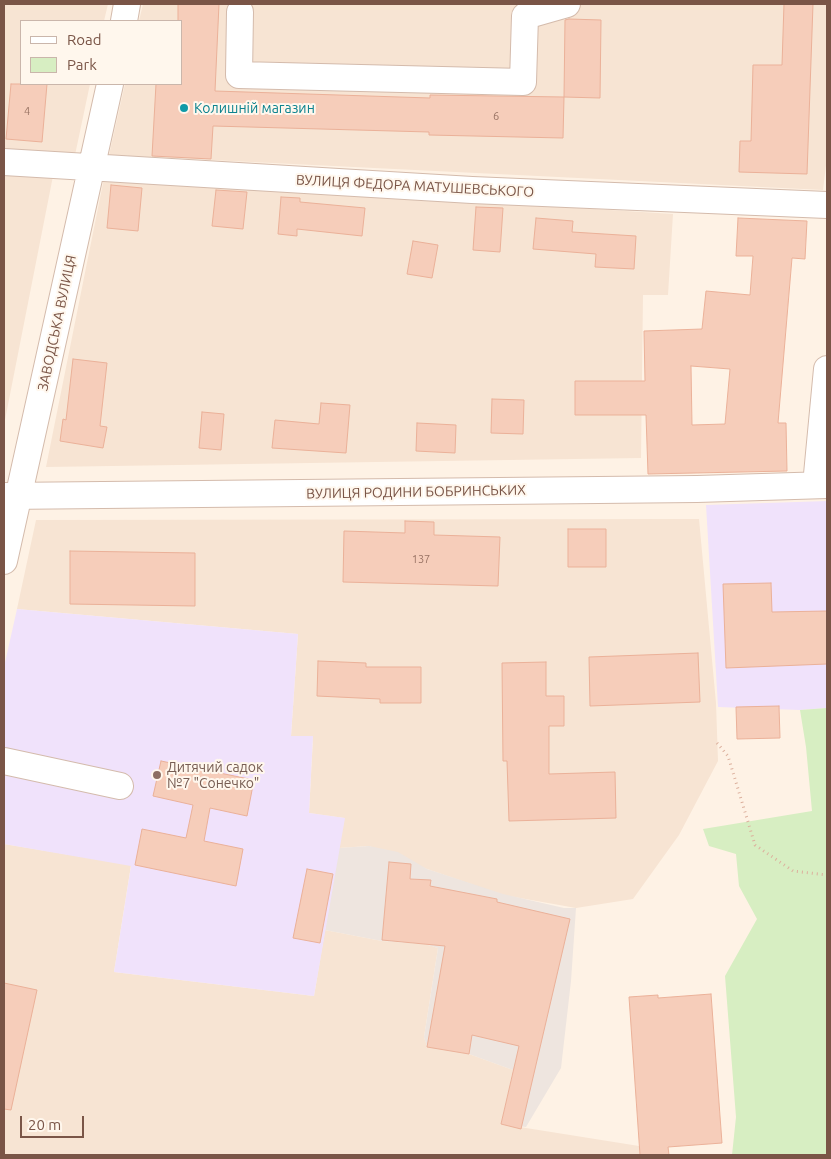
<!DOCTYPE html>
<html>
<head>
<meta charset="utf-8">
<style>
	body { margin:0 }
	#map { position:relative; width:831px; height:1159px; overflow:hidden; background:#fef2e5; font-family:Ubuntu,sans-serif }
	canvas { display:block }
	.frame { position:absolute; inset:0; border:5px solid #7a5547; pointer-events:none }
	.legend { position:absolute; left:20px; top:20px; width:162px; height:65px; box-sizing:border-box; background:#fff7ed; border:1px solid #cab6ab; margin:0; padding:6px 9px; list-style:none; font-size:15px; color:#7a5547 }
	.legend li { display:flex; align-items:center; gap:10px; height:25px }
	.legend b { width:25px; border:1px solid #cab6ab }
	.scale { position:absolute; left:20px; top:1116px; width:64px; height:22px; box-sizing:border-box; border:2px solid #7a5547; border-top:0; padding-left:6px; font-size:15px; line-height:18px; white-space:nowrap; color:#7a5547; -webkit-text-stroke:4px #fff7ed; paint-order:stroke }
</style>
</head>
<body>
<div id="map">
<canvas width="831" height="1159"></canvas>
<div class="frame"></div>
<ul class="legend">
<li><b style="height:6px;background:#fff"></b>Road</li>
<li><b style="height:14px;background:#d7eec2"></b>Park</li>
</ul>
<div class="scale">20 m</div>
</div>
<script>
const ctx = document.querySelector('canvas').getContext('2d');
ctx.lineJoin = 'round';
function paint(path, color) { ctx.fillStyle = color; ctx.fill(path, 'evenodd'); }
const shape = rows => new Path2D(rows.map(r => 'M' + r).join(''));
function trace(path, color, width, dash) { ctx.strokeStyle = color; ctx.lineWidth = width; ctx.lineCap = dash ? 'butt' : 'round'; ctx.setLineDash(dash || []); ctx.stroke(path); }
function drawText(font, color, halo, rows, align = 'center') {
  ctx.font = font + ' Ubuntu,sans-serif'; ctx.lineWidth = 4; ctx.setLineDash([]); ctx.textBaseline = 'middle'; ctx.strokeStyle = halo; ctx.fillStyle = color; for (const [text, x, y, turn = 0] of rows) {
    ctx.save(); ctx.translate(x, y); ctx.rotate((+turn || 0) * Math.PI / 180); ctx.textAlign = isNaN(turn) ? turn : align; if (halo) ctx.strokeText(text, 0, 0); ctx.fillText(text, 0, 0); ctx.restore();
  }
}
const residential = shape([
	[4,4,108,4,104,21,21,21,21,84,90,84,75,155,4,151],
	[143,4,827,4,827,157,823,190,109,155,125,84,181,84,181,21,139,21],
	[4,174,53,176,4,425],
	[104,178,673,214,668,295,643,295,641,458,46,467],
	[699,519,716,703,718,761,679,835,633,899,576,908,503,895,427,869,369,846,339,848,344,818,309,813,313,737,291,736,298,634,17,609,36,520],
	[4,844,131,865,114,972,314,996,325,930,382,941,425,944,438,948,424,1037,427,1046,469,1054,513,1070,501,1124,639,1146,640,1155,4,1155]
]);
const industrial = shape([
	[369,846,398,852,427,869,503,894,564,908,576,908,571,981,561,1068,526,1127,501,1124,513,1070,469,1054,427,1047,424,1037,438,948,425,944,382,941,325,930,339,848]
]);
const education = shape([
	[827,501,827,708,800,710,718,707,706,505],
	[17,609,298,634,291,736,313,736,309,813,345,818,314,996,114,972,131,866,4,844,4,667]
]);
const green = shape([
	[827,708,827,1155,732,1155,736,1117,725,976,757,919,739,886,736,854,709,846,703,829,812,811,806,747,800,710]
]);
const building = shape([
	[178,4,219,4,215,91,430,98,430,95,564,97,563,138,429,135,429,132,213,126,211,159,152,156,156,84,181,84,181,21,178,21,178,4],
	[784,4,813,4,807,174,739,172,740,141,751,141,753,65,782,65,784,4],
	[569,19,601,20,600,98,564,97,565,20,569,19],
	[11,84,47,84,42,142,6,139,11,84],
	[111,185,142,188,138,231,107,228,111,185],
	[216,190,247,192,243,229,212,226,216,190],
	[281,197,300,198,300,202,365,208,362,236,297,229,297,236,278,234,281,197],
	[476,207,503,208,500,252,473,250,476,207],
	[536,218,573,221,572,232,636,236,634,269,595,267,596,254,533,249,536,218],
	[738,218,807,221,805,259,792,258,778,423,786,423,787,471,648,474,646,415,575,415,575,381,645,381,644,331,702,329,706,291,750,295,753,256,736,256,738,218],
	[691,366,730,369,725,424,692,425,691,366],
	[413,241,438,245,432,278,407,274,413,241],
	[73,359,107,363,100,426,107,427,103,448,60,441,63,419,66,420,73,359],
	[492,399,524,400,523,434,491,433,492,399],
	[321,403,350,405,346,453,272,448,275,420,319,424,321,403],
	[202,412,224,414,221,450,199,448,202,412],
	[417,423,456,425,455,453,416,451,417,423],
	[405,521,434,522,434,535,500,537,498,586,343,582,344,531,405,533,405,521],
	[568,529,606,529,606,567,568,567,568,529],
	[70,551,195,553,195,606,70,604,70,551],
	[771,583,772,612,827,611,827,664,726,668,723,584,771,583],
	[698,653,700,702,590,706,589,657,698,653],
	[318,661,366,663,366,667,421,667,421,703,380,703,380,699,317,696,318,661],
	[546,662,546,696,564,696,564,726,549,726,549,774,615,772,616,818,509,821,507,761,503,761,502,663,546,662],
	[779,706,780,738,737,739,736,707,779,706],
	[161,761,254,780,247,816,210,808,204,841,243,849,236,886,135,865,142,829,186,838,193,805,153,796,161,761],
	[389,862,411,864,410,879,431,880,430,886,497,899,497,902,570,919,521,1129,501,1124,519,1046,472,1035,469,1054,427,1047,445,946,382,940,389,862],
	[307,869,333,874,320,943,293,938,307,869],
	[4,983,37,990,11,1110,4,1109,4,983],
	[711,994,722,1143,668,1147,669,1155,640,1155,629,997,658,995,658,998,711,994]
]);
const path = shape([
	[717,743,728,756,755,845,793,871,827,875]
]);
const minor = shape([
	[240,12,239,75,523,82,525,16,567,4],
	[124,21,127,4],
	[4,162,472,190,827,205],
	[816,485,827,369],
	[4,496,697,489,827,485],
	[4,561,110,84],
	[4,761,120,786]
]);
const markers = [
	[184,108,5,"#0f9aa8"],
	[157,775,5,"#8d6e63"]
];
const numberNames = [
	["4",27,111],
	["6",496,116],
	["137",421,559]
];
const cultureNames = [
	["Колишній магазин",194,108]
];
const streetNames = [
	["ВУЛИЦЯ ФЕДОРА МАТУШЕВСЬКОГО",415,186,3],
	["ЗАВОДСЬКА ВУЛИЦЯ",57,323,-78],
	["ВУЛИЦЯ РОДИНИ БОБРИНСЬКИХ",416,492,-1]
];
const educationNames = [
	["Дитячий садок",167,767],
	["№7 \"Сонечко\"",167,783]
];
paint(residential, '#f7e4d3');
paint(industrial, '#eee5df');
paint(education, '#f0e2fb');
paint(green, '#d7eec2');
paint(building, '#f6cdba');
trace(building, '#ebb199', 1);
trace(minor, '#d4bbac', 28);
trace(path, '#dcb09d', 3, [1, 4]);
trace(minor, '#fff', 26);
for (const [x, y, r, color] of markers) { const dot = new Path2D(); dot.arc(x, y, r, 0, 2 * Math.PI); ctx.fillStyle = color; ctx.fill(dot); trace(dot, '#fff7ed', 2); }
drawText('11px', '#997364', null, numberNames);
drawText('14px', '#0d838f', '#fff7ed', cultureNames, 'left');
drawText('14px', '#7a5547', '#fff7ed', streetNames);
drawText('14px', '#785e54', '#fff7ed', educationNames, 'left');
</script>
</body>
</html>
